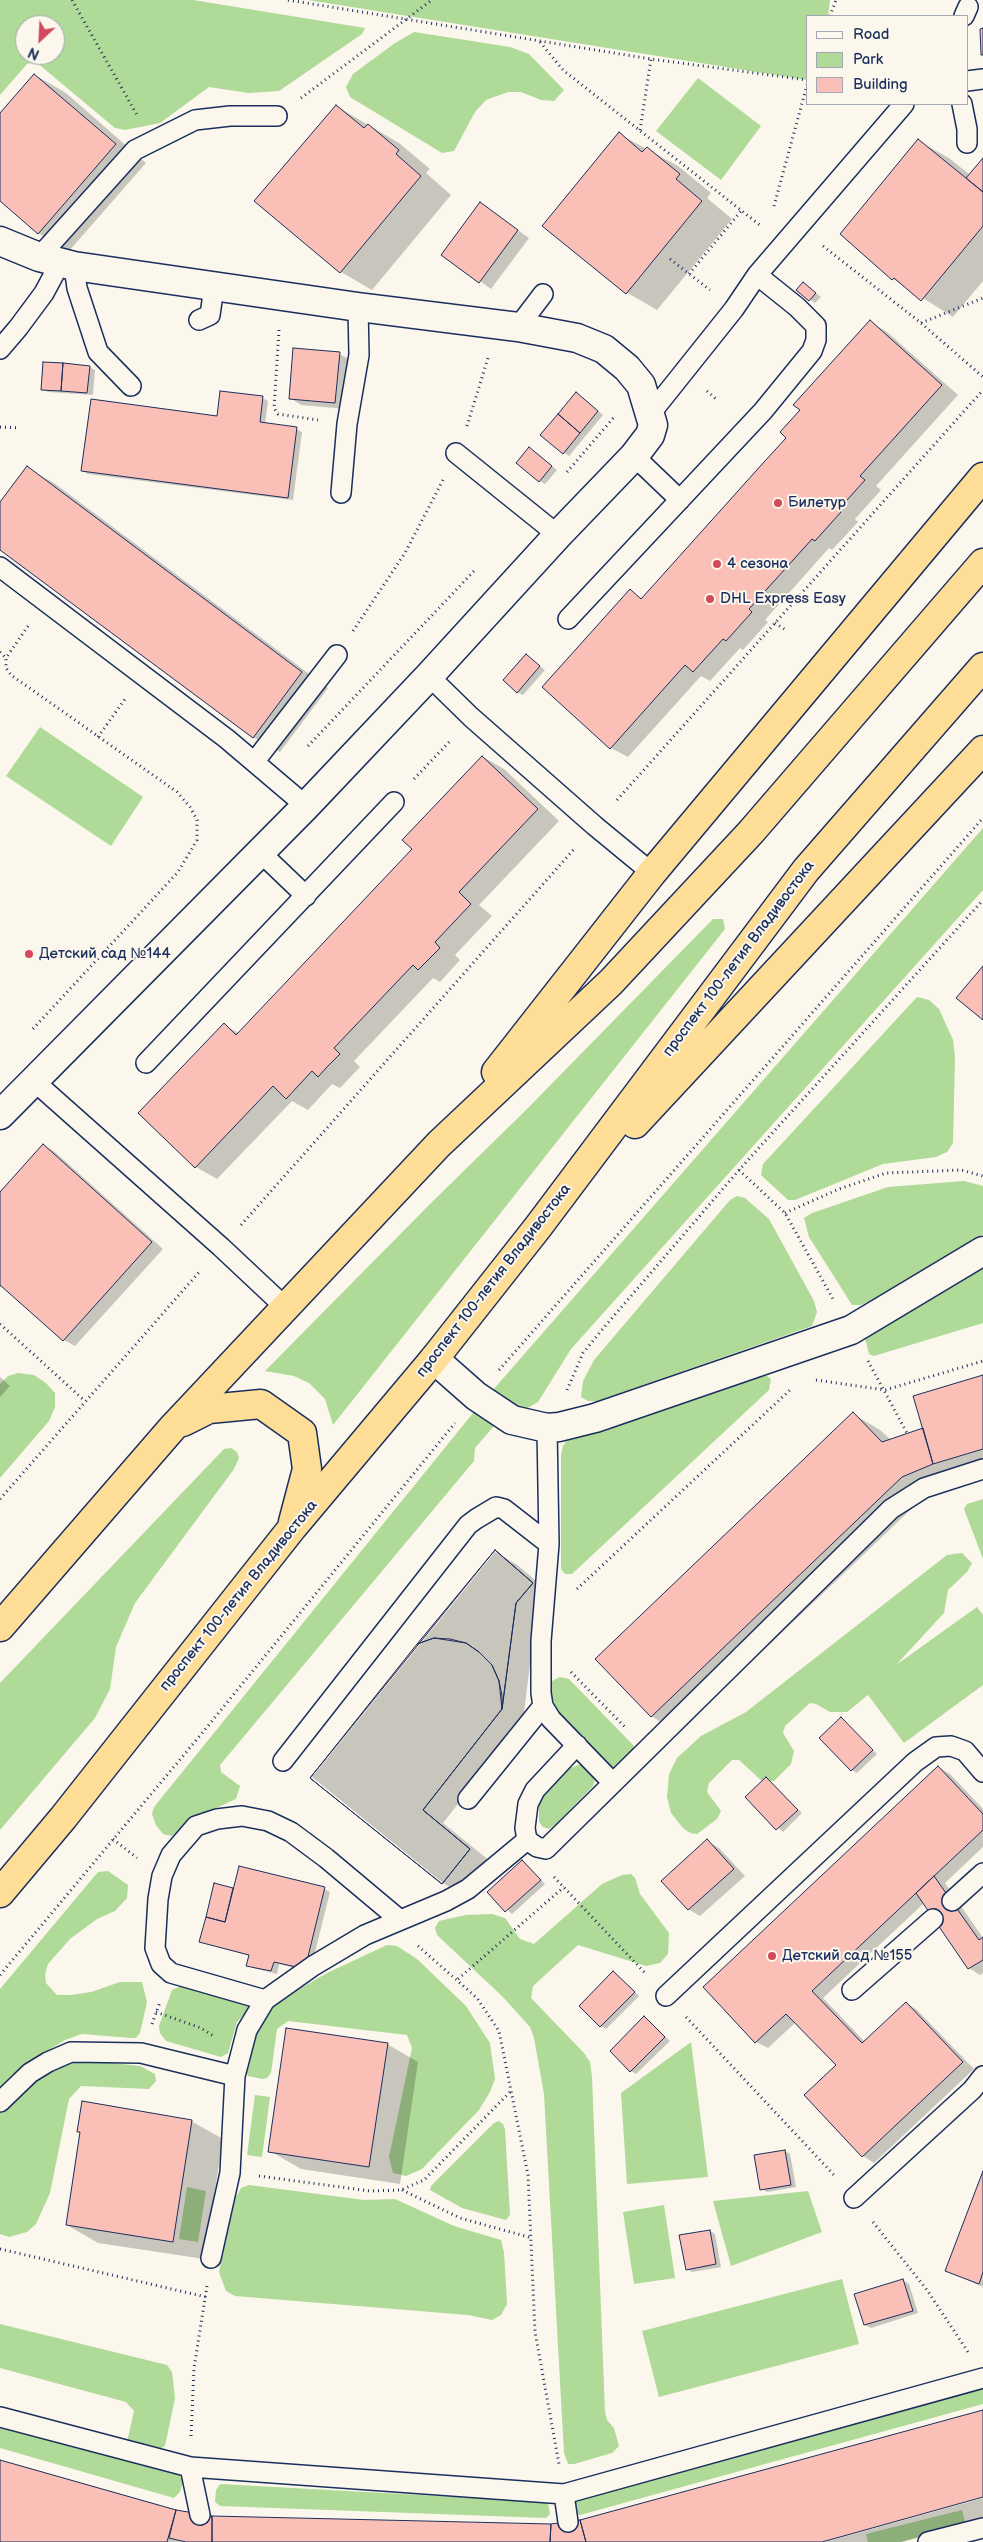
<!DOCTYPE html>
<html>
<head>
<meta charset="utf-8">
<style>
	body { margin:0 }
	#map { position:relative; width:983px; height:2542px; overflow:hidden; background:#fbf7ec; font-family:"Balsamiq Sans",sans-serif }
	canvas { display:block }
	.legend { position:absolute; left:806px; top:15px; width:162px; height:90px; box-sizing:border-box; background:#fbf7ec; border:1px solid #a1a7b3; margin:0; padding:6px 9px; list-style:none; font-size:15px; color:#1b2f5e }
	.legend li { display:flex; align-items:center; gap:10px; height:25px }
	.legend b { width:25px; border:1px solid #a1a7b3 }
	.north { position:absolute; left:15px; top:15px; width:50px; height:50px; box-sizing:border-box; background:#fbf7ec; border:1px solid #a1a7b3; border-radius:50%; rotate:205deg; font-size:14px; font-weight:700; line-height:20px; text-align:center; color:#1b2f5e }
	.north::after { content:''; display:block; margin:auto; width:18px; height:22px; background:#d1495b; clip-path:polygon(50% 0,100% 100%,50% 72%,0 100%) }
</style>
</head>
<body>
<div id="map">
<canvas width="983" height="2542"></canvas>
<ul class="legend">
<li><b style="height:6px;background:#fbf7ec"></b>Road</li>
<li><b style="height:14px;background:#afda97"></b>Park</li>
<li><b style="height:14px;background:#fabfb6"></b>Building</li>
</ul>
<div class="north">N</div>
</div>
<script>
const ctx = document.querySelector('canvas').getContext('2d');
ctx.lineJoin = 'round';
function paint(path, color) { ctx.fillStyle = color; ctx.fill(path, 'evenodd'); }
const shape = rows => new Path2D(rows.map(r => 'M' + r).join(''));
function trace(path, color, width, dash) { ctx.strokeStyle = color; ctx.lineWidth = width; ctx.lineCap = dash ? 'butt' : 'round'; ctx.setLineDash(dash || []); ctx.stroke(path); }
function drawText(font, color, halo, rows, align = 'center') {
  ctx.font = font + ' "Balsamiq Sans",sans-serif'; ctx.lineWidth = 4; ctx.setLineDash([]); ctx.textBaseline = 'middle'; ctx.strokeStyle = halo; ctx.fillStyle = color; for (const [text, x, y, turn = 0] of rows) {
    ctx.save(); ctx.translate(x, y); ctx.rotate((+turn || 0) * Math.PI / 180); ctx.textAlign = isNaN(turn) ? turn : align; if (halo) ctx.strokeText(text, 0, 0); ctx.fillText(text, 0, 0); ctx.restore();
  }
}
const green = shape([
	[0,0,193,0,365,28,362,34,279,91,249,93,209,87,160,123,125,130,115,128,36,62,27,64,0,95],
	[25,25,55,25,55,55,25,55],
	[308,0,830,0,828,16,807,16,807,80],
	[414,32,510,47,529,54,564,90,554,101,541,100,521,92,508,92,486,100,475,112,454,151,442,153,350,97,346,87,353,74,395,43],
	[698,78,761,126,721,180,656,131],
	[40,727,143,797,111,846,6,776],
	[983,828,983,890,571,1349,538,1402,526,1409,511,1408,493,1395,493,1390],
	[713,919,723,919,725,929,333,1425,325,1399,309,1383,294,1376,265,1371,431,1203,526,1110],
	[917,997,929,1000,939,1009,953,1040,955,1058,953,1143,947,1152,936,1157,883,1164,795,1200,788,1200,761,1175,763,1164],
	[964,1181,983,1186,983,1234,870,1301,861,1305,852,1305,809,1237,804,1218,812,1213,888,1187],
	[737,1196,745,1198,769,1219,814,1301,817,1312,812,1326,597,1401,588,1401,581,1397,583,1381,594,1360,730,1200],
	[983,1268,983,1323,874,1356,869,1354,865,1338,868,1334],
	[18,1373,34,1375,46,1383,55,1393,55,1407,49,1421,0,1478,0,1384,8,1376],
	[765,1375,771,1379,769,1390,572,1574,565,1574,561,1569,561,1455,563,1446,567,1440],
	[478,1412,494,1421,494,1426,475,1448,474,1461,220,1765,221,1772,240,1786,236,1799,194,1818,172,1836,163,1834,156,1825,152,1814,154,1807,473,1413],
	[231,1448,237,1452,239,1458,234,1469,135,1603,116,1647,110,1689,95,1718,0,1830,0,1683,224,1449],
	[983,1499,983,1559,964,1509,967,1504],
	[962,1553,972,1563,967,1572,948,1590,944,1613,896,1665,977,1607,983,1615,983,1685,904,1743,868,1695,847,1712,830,1712,816,1704,810,1703,785,1726,783,1733,794,1751,791,1764,774,1781,762,1781,739,1760,732,1760,709,1783,707,1792,721,1811,717,1819,697,1834,690,1833,683,1828,671,1813,667,1797,669,1774,677,1758,701,1736,746,1712,947,1555],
	[560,1677,569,1679,634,1746,633,1751,616,1768,612,1769,560,1716,550,1693,552,1681],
	[581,1764,590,1770,595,1779,593,1786,555,1825,549,1829,543,1827,539,1822,539,1799,565,1770],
	[108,1871,128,1885,127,1898,115,1911,97,1919,70,1939,48,1964,45,1975,46,1983,57,1995,71,1995,91,1992,120,1982,142,1982,147,2002,140,2033,136,2038,131,2038,82,2034,65,2040,24,2065,0,2089,0,1989,98,1872],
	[631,1874,635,1878,640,1894,669,1933,668,1954,660,1963,646,1966,578,1945,533,1986,531,1998,584,2053,590,2062,592,2077,605,2412,607,2420,614,2428,619,2446,612,2453,574,2464,568,2464,564,2453,544,2094,534,2038,530,2027,503,1997,437,1935,435,1928,439,1921,466,1915,492,1914,505,1918,520,1939,534,1944,602,1884,622,1875],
	[387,1945,397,1946,417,1959,466,2006,490,2043,495,2079,490,2092,479,2110,422,2169,406,2176,393,2173,389,2157,412,2048,407,2035,288,2021,277,2029,271,2073,267,2078,262,2079,248,2076,245,2069,254,2034,263,2015,278,2001,327,1973],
	[183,1985,246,2004,249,2009,237,2022,228,2053,221,2057,166,2041,160,2033,159,2026,172,1990],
	[691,2042,708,2177,627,2184,621,2093],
	[84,2060,140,2066,155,2074,156,2081,149,2089,81,2086,69,2099,50,2193,36,2224,27,2232,9,2237,0,2234,0,2112,31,2081,49,2070],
	[255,2095,270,2097,262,2157,247,2155],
	[499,2121,503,2124,505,2129,508,2181,510,2215,506,2220,462,2208,430,2190,431,2186,494,2123],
	[249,2185,364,2200,395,2199,454,2226,501,2240,504,2252,507,2304,501,2315,492,2320,468,2315,235,2296,226,2291,219,2272,236,2197,241,2188],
	[187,2187,206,2191,198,2242,179,2239],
	[808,2191,822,2232,731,2266,713,2201],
	[664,2205,675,2278,634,2284,623,2212],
	[842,2279,859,2344,659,2397,642,2331],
	[0,2324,167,2365,172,2372,175,2398,165,2446,156,2451,127,2442,134,2411,126,2402,0,2368],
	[979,2386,983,2390,983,2404,580,2515,575,2514,572,2501],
	[0,2426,180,2475,183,2482,180,2492,174,2498,0,2448],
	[220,2484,548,2502,550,2514,546,2518,220,2506,215,2502,216,2490],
	[962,2510,966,2525,900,2542,868,2542,866,2534]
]);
const shadow = shape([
	[35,75,66,93,146,163,69,251,38,233,0,200,0,115],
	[336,106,399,143,430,169,426,173,451,195,372,290,341,272],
	[619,134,678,166,711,193,707,198,732,219,657,310,626,292],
	[918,141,949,158,970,175,983,160,983,281,953,317,893,279],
	[480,203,529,238,491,289,443,254],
	[803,283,821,297,815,303,797,290],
	[870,322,887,332,958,395,876,486,881,490,855,519,858,522,832,550,829,548,765,620,768,622,743,650,740,648,710,681,701,676,628,757,611,748,630,591,643,599,787,438,801,410],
	[339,354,351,360,346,409,301,405,290,398],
	[89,367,95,370,93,395,48,392,43,389],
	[582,397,603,415,569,456,563,452],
	[262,398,268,401,265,424,296,429,302,432,293,500,88,474,83,471],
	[535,452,557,470,545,484,540,481],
	[27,468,54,483,328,688,280,752,253,737,0,549,0,504],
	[527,656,545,670,523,695,517,692],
	[483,757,504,769,559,821,479,905,492,916,455,955,460,960,440,982,433,978,354,1061,360,1067,340,1088,332,1084,308,1110,292,1101,217,1179,196,1167,224,1025,239,1033,414,849],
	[44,1145,55,1152,163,1249,75,1346,64,1340,6,1289,0,1287,0,1194],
	[983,1376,983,1472,929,1492,678,1732,651,1716,853,1414,880,1430,891,1440,924,1428],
	[0,1377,10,1386,0,1397],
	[495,1552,516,1564,554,1596,536,1616,523,1721,443,1823,491,1862,464,1895,443,1883,312,1777],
	[841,1719,877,1754,857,1773,852,1770],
	[938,1767,950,1774,983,1809,983,1847,945,1883,983,1938,983,1973,980,1975,969,1968,924,1903,823,1998,865,2042,906,2003,917,2010,974,2069,874,2163,863,2156,837,2066,796,2022,768,2048,756,2042],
	[766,1778,802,1813,783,1832,747,1798],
	[707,1841,719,1848,745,1876,700,1916,688,1909],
	[522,1861,545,1884,512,1914,489,1892],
	[215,1885,234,1889,324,1889,330,1892,310,1972,279,1964,277,1974,253,1968,248,1965,250,1956,201,1942],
	[614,1973,639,1996,606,2029,601,2026],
	[644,2018,670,2041,636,2074,631,2071],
	[387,2044,418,2062,400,2184,301,2169,270,2151],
	[191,2121,223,2139,204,2259,98,2243,67,2225,81,2133,79,2131],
	[785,2151,790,2154,796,2187,767,2192,762,2189],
	[983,2175,983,2287,947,2271],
	[710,2231,715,2234,721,2267,692,2272,687,2269],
	[903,2280,909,2284,918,2313,871,2328,865,2325],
	[983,2411,983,2496,816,2542,0,2542,0,2460,199,2516,551,2525,581,2522],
	[983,2498,983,2520,902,2542,825,2542]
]);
const building = shape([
	[983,28,983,55,981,55,980,29,983,28],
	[34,74,116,144,38,234,0,201,0,113,34,74],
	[336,105,364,128,368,124,399,150,396,154,421,176,340,273,254,201,336,105],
	[619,132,642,152,647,147,680,174,676,179,702,201,626,294,542,226,619,132],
	[918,139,983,192,983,226,921,301,894,278,892,280,840,234,918,139],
	[983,158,983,192,966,178,983,158],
	[480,202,518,230,479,283,441,255,480,202],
	[803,282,816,293,809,301,796,290,803,282],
	[870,320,942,385,860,476,865,480,839,509,841,512,815,541,812,539,749,609,752,612,726,641,723,639,693,672,685,665,610,749,542,687,630,589,641,599,764,462,786,438,780,432,800,410,793,405,870,320],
	[293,348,340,352,335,403,289,399,293,348],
	[43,362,63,363,61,391,41,390,43,362],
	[63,363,90,366,87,393,61,391,63,363],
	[220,391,263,396,260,422,297,427,288,498,81,471,91,399,217,416,220,391],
	[576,392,598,411,580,433,558,414,576,392],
	[558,414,580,433,563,454,540,435,558,414],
	[529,447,552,466,539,482,516,463,529,447],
	[27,466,302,672,253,738,0,550,0,502,27,466],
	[526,654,540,666,517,693,503,680,526,654],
	[482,756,538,809,459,892,471,904,435,942,440,948,418,970,413,965,334,1048,340,1054,327,1067,318,1077,312,1071,286,1099,273,1086,195,1168,138,1113,224,1023,236,1035,412,849,402,840,482,756],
	[983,966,983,1020,956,998,983,966],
	[43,1144,152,1242,63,1341,0,1285,0,1192,43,1144],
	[983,1375,983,1449,933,1464,913,1396,983,1375],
	[853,1412,882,1442,923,1428,933,1464,902,1477,651,1717,595,1659,853,1412],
	[495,1550,533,1583,516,1603,502,1709,499,1681,492,1665,479,1652,466,1643,450,1639,434,1638,417,1644,495,1550],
	[495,1550,533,1583,516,1603,502,1709,423,1810,470,1849,442,1884,310,1778,495,1550],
	[434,1638,466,1643,479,1652,492,1665,499,1681,502,1696,502,1709,423,1810,470,1849,442,1884,310,1778,417,1644,434,1638],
	[841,1717,873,1750,851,1771,819,1738,841,1717],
	[938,1766,983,1814,983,1830,812,1991,862,2043,906,2002,963,2062,862,2157,804,2095,836,2065,786,2014,755,2043,703,1987,938,1766],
	[766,1777,798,1810,776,1830,745,1797,766,1777],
	[707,1839,734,1869,688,1910,661,1881,707,1839],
	[522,1860,541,1880,505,1912,487,1892,522,1860],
	[239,1866,325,1887,305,1969,274,1962,271,1971,246,1966,249,1955,199,1942,206,1917,225,1922,239,1866],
	[934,1876,979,1940,983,1937,983,1960,968,1969,916,1893,934,1876],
	[214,1883,233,1888,225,1922,206,1917,214,1883],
	[613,1971,635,1992,600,2027,579,2006,613,1971],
	[644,2016,665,2037,630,2072,610,2051,644,2016],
	[286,2028,388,2043,369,2167,268,2152,286,2028],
	[82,2101,192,2120,173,2242,66,2225,80,2132,77,2132,82,2101],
	[785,2150,791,2185,760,2190,754,2155,785,2150],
	[983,2171,983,2272,979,2284,945,2271,983,2171],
	[710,2230,716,2264,686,2270,679,2235,710,2230],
	[903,2279,913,2311,864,2325,854,2294,903,2279],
	[983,2410,983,2497,822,2542,586,2542,580,2520,983,2410],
	[0,2460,176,2510,167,2542,0,2542,0,2460],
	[176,2510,212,2516,212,2542,186,2542,169,2538,176,2510],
	[212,2516,551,2524,550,2542,212,2542,212,2516],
	[580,2520,586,2542,550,2542,551,2524,580,2520]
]);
const path = shape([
	[72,0,137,115],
	[288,0,651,59,807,80],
	[830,16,836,0],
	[540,42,563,70,761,226],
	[301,98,432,0],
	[640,130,651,59],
	[774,206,807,85],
	[823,246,921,323,983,377],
	[670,259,710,290],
	[689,274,741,211],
	[921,323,983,298],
	[279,330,274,408,278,414,318,420],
	[707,391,716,399],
	[467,426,488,358],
	[0,427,20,428],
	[567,472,615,416],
	[775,623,787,631],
	[28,626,6,658,6,668,11,675,177,792,190,807,197,820,197,840,178,872,31,1031],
	[353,631,405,553,443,480],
	[0,652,6,658],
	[98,737,125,699],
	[308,746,474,571],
	[414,779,451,740],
	[617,800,983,390],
	[739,1170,785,1213,833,1299],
	[785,1213,839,1189,886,1173,961,1170,983,1176],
	[241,1225,575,848],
	[0,1324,85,1401],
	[868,1361,907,1433],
	[499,1370,983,818],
	[816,1380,885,1390,983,1361],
	[567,1390,583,1353,601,1331,739,1170,983,900],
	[0,1499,201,1270],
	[577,1589,790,1390],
	[571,1672,626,1728],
	[113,1839,137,1858],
	[554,1877,646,1974],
	[418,1946,477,1998,499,2031,528,2175,535,2332,559,2464],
	[0,1975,203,1732,455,1423],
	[458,1979,564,1887],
	[156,2012,201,2028,215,2037],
	[686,2017,834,2175],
	[152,2024,160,2002],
	[259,2176,370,2191,401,2190,424,2180,510,2092],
	[402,2190,460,2218,532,2238],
	[873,2222,927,2290,968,2352],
	[0,2249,206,2297],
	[191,2436,194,2368,207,2286]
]);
const service = shape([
	[964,16,968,7],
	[967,81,983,79],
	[962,104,967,129,967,143],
	[39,257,135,150,195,120,230,116,277,116],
	[74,266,77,288,98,352,131,386],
	[199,320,210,315,214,287],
	[518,327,543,294],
	[0,349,18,328,44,293,60,263],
	[651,413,734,309,757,275,904,104],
	[456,453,558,535],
	[634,456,680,500],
	[341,493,347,424,359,355,358,307],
	[0,567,227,739,306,806],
	[568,619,763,411,812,351,816,340,816,326,797,307,757,275],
	[429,676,471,717,595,826,652,873],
	[255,761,337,655],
	[260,852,306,896],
	[146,1063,394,802],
	[34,1081,221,1247,286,1308],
	[547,1428,549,1544,541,1641,541,1693,543,1706,551,1719,613,1783,891,1509,924,1488,983,1469],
	[283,1761,468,1525,476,1519,496,1507,504,1509,549,1544],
	[468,1799,543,1706],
	[527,1840,525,1828,528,1804,535,1790,577,1745],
	[952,1901,983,1873],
	[852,1990,933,1919],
	[666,1996,915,1762,936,1747,951,1746,965,1751,983,1772],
	[265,2000,171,1973,161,1964,155,1948,158,1899,162,1876,171,1855,196,1826,217,1819,242,1816,268,1821,291,1832,326,1858,400,1920],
	[0,2102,30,2073,48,2062,71,2052,141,2053,235,2076,247,2030,265,2000,313,1966,365,1935,446,1901,468,1889,527,1840,537,1847,546,1849,613,1783],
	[854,2198,972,2090,983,2076],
	[211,2258,230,2173,235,2076],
	[0,2417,190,2467,564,2494,983,2378],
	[190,2467,200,2515],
	[564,2494,568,2522],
	[928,2542,983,2528]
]);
const minor = shape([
	[0,241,39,257,74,266,358,307,518,327,577,338,604,349,627,368,641,385,653,425,650,435,634,456,558,535,429,676,306,806,0,1115],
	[434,1359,476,1396,512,1420,547,1428,559,1427,595,1418,851,1330,983,1251]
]);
const trunk = shape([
	[496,1072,652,873,983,477],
	[635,1124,983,750],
	[183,1422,209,1409,261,1404,302,1433,307,1469,293,1522],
	[0,1627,174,1426,439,1144,611,982,751,832,983,563],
	[0,1893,63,1818,292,1528,434,1359,538,1227,806,870,983,667]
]);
const markers = [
	[778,503,5,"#d1495b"],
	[717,564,5,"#d1495b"],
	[710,599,5,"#d1495b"],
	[29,954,5,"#d1495b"],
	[772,1956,5,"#d1495b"]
];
const poiNames = [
	["Билетур",788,503],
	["4 сезона",727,564],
	["DHL Express Easy",720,599],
	["Детский сад №144",39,954],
	["Детский сад №155",782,1956]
];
const streetNames = [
	["проспект 100-летия Владивостока",739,959,-53],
	["проспект 100-летия Владивостока",494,1281,-52],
	["проспект 100-летия Владивостока",239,1596,-51]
];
paint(green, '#afda97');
paint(shadow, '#0003');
paint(building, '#fabfb6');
trace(building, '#1b2f5e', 1);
trace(service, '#1b2f5e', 22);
trace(minor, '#1b2f5e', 31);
trace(trunk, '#1b2f5e', 31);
trace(path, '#1b2f5e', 3, [1, 4]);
trace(service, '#fbf7ec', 19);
trace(minor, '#fbf7ec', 28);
trace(trunk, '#fedd96', 28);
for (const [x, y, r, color] of markers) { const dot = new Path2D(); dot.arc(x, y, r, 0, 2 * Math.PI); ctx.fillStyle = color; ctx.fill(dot); trace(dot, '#fbf7ec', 2); }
drawText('15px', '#1b2f5e', '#fbf7ec', poiNames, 'left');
drawText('15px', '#1b2f5e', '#fbf7ec', streetNames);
</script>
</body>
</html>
